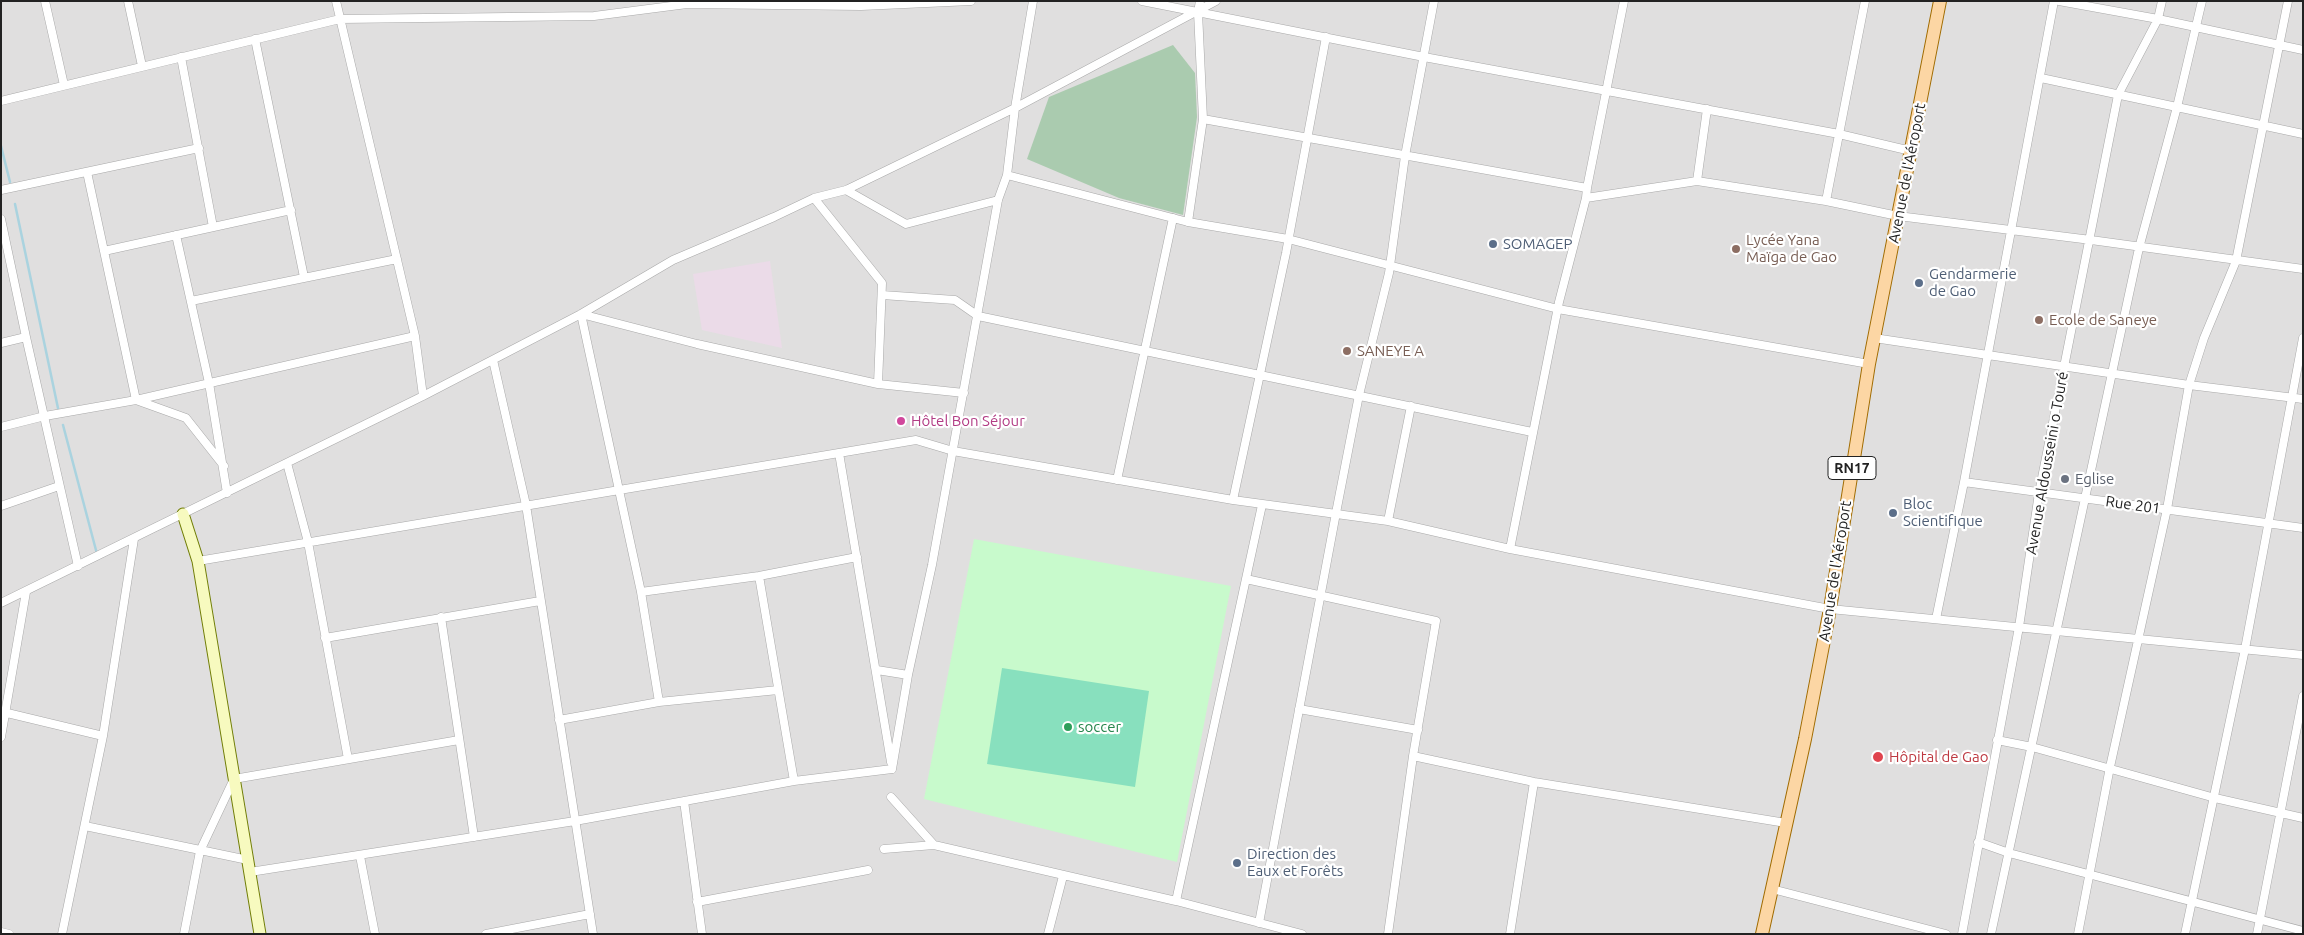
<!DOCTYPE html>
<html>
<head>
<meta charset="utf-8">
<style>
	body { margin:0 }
	#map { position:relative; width:2304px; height:935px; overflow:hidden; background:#f2efe9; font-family:Ubuntu,sans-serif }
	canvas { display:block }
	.frame { position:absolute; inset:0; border:2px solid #222; pointer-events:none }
</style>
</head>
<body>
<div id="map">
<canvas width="2304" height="935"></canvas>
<div class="frame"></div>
</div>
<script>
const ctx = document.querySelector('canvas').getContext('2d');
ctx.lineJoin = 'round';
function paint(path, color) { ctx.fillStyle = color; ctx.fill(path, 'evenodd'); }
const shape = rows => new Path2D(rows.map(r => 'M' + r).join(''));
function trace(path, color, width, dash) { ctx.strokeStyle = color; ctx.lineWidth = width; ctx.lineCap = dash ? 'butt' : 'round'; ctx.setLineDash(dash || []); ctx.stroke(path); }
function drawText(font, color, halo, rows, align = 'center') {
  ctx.font = font + ' Ubuntu,sans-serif'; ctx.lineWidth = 4.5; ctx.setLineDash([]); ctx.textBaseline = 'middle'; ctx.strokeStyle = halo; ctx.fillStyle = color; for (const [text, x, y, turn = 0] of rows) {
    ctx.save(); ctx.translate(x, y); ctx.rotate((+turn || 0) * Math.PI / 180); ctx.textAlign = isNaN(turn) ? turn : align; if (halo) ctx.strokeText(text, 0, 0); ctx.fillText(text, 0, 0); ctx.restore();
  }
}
const residential = shape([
	[1,1,2303,1,2303,934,1,934]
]);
const industrial = shape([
	[770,261,782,348,702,330,693,274]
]);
const cemetery = shape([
	[1173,45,1195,73,1197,117,1183,215,1119,198,1027,159,1049,97]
]);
const park = shape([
	[974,539,1231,586,1177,862,924,799]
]);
const pitch = shape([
	[1002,668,1149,691,1135,787,987,764]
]);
const stream = shape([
	[1,146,10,182],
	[15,204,59,413],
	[63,425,97,554]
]);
const street = shape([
	[45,1,64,85],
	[128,1,142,66],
	[336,1,415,336,423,396],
	[1142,1,1424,57,1839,134,1911,151],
	[2059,1,2158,19,2303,50],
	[255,39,304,277],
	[181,57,213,227],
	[2041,78,2303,134],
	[1,101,340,19,594,16,687,4,861,6,971,1],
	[1203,119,1587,188,1586,198],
	[87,172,136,400,186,418,224,466],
	[1007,175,1188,222,1288,239,1558,309,1869,364],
	[1697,181,1707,109],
	[1587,188,1624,1],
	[1,190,199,148],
	[846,190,906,224,998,200],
	[814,198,882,283,878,384],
	[1826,201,1865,1],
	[1,219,26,337,78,566],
	[1188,222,1203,119,1198,12,1200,1],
	[176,235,209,383,227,493],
	[104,251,291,210],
	[882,295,955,300,978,316,1532,432],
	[191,301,397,259],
	[1874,338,2189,385,2303,399],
	[1,343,26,337],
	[493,360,526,505,593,934],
	[1,427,45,416,136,400,415,336],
	[839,453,891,762],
	[287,463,308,542,348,759],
	[1117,480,1173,218],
	[1964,482,2303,528],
	[1233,500,1286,253,1326,37],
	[1,506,59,486],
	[1388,521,1411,406],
	[1510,549,1559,302,1586,198,1697,181,1826,201,1898,216,2091,240,2303,269],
	[198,561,916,440,953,451,1233,500,1388,521,1510,549,1830,609,2303,655],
	[759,576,794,781],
	[1246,579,1436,621,1413,756,1388,934],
	[641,592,759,576,857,557],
	[1,603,423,396,581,314,673,260,774,217,814,198,846,190,1015,108,1216,1],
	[441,617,474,837],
	[1936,619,1964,482,2054,1],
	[325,638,540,601],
	[877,670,908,675],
	[659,702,641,592,581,314,697,344,878,384,964,393],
	[1299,709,1418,730],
	[3,712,103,736],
	[559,720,659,702,778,690],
	[1,737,26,592],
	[1997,740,2032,747,2215,798,2303,818],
	[1413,756,1534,782,1786,823],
	[892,769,908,675,932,565,998,200,1007,175,1015,108,1033,1],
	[891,797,934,845],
	[684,801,702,934],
	[85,826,248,860],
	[1978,842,2009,853,2303,931],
	[884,849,934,845,1176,901,1302,934],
	[360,856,375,934],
	[250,872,575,821,794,781,892,769],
	[1772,889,1946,934],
	[1176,901,1262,505],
	[697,902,868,870],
	[1259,923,1336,513,1359,395,1389,273,1405,156,1434,1],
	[1,932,9,934],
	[62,934,103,736,134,539],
	[184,934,200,851,234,779,459,740],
	[486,934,590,914],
	[1048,934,1063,876],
	[1510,934,1534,782],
	[1962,934,2019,627,2039,493,2118,95,2158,19,2162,1],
	[1991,934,2139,248,2177,107,2202,1],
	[2078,934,2110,767,2167,509,2189,385,2204,338,2236,261,2288,1],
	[2185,934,2245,649,2303,338],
	[2257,934,2303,696]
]);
const secondary = shape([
	[183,514,198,561,260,934]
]);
const primary = shape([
	[1762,934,1805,739,1830,609,1869,364,1940,1]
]);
const markers = [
	[1493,244,5,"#5c6f8a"],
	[1736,249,5,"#8d6e63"],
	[1919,283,5,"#5c6f8a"],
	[2039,320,5,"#8d6e63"],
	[1347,351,5,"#8d6e63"],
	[901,421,5,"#d1479c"],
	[2065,479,5,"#6b7280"],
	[1893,513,5,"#5c6f8a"],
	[1068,727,5,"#2e9e5b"],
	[1878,757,6,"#e0444e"],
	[1237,863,5,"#5c6f8a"]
];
const shields = [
	[1852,468,48]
];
const shieldNames = [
	["RN17",1852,468]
];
const streetNames = [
	["Avenue de l'Aéroport",1907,173,-79],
	["Avenue Aldousseini o Touré",2047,463,-80],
	["Rue 201",2133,505,8],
	["Avenue de l'Aéroport",1835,571,-81]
];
const educationNames = [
	["Lycée Yana",1746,240],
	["Maïga de Gao",1746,257],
	["Ecole de Saneye",2049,320],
	["SANEYE A",1357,351]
];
const serviceNames = [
	["SOMAGEP",1503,244],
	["Gendarmerie",1929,274],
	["de Gao",1929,291],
	["Bloc",1903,504],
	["Scientifique",1903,521],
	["Direction des",1247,854],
	["Eaux et Forêts",1247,871]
];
const hotelNames = [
	["Hôtel Bon Séjour",911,421]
];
const worshipNames = [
	["Eglise",2075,479]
];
const leisureNames = [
	["soccer",1078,727]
];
const healthNames = [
	["Hôpital de Gao",1889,757]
];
paint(residential, '#e0dfdf');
paint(industrial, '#ebdbe8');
paint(cemetery, '#aacbaf');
paint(park, '#c8facc');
paint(pitch, '#88e0be');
trace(stream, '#aad3df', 2.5);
trace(street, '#a9a9a9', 9);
trace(secondary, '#707d05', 13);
trace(primary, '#a06b00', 14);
trace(street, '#fff', 8);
trace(secondary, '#f7fabf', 11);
trace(primary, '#fcd6a4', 12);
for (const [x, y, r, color] of markers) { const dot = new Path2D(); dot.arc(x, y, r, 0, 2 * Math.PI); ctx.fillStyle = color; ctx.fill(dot); trace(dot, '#fff', 2); }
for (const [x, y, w] of shields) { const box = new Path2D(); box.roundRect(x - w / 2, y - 11.5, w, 23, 4); ctx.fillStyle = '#fff'; ctx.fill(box); trace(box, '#222', 1); }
drawText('bold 14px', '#222', null, shieldNames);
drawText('15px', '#222', '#fff', streetNames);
drawText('15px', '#785e54', '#fff', educationNames, 'left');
drawText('15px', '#4e5e75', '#fff', serviceNames, 'left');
drawText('15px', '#b23c85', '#fff', hotelNames, 'left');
drawText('15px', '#5b616d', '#fff', worshipNames, 'left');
drawText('15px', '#27864d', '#fff', leisureNames, 'left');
drawText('15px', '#be3a42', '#fff', healthNames, 'left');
</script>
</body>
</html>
